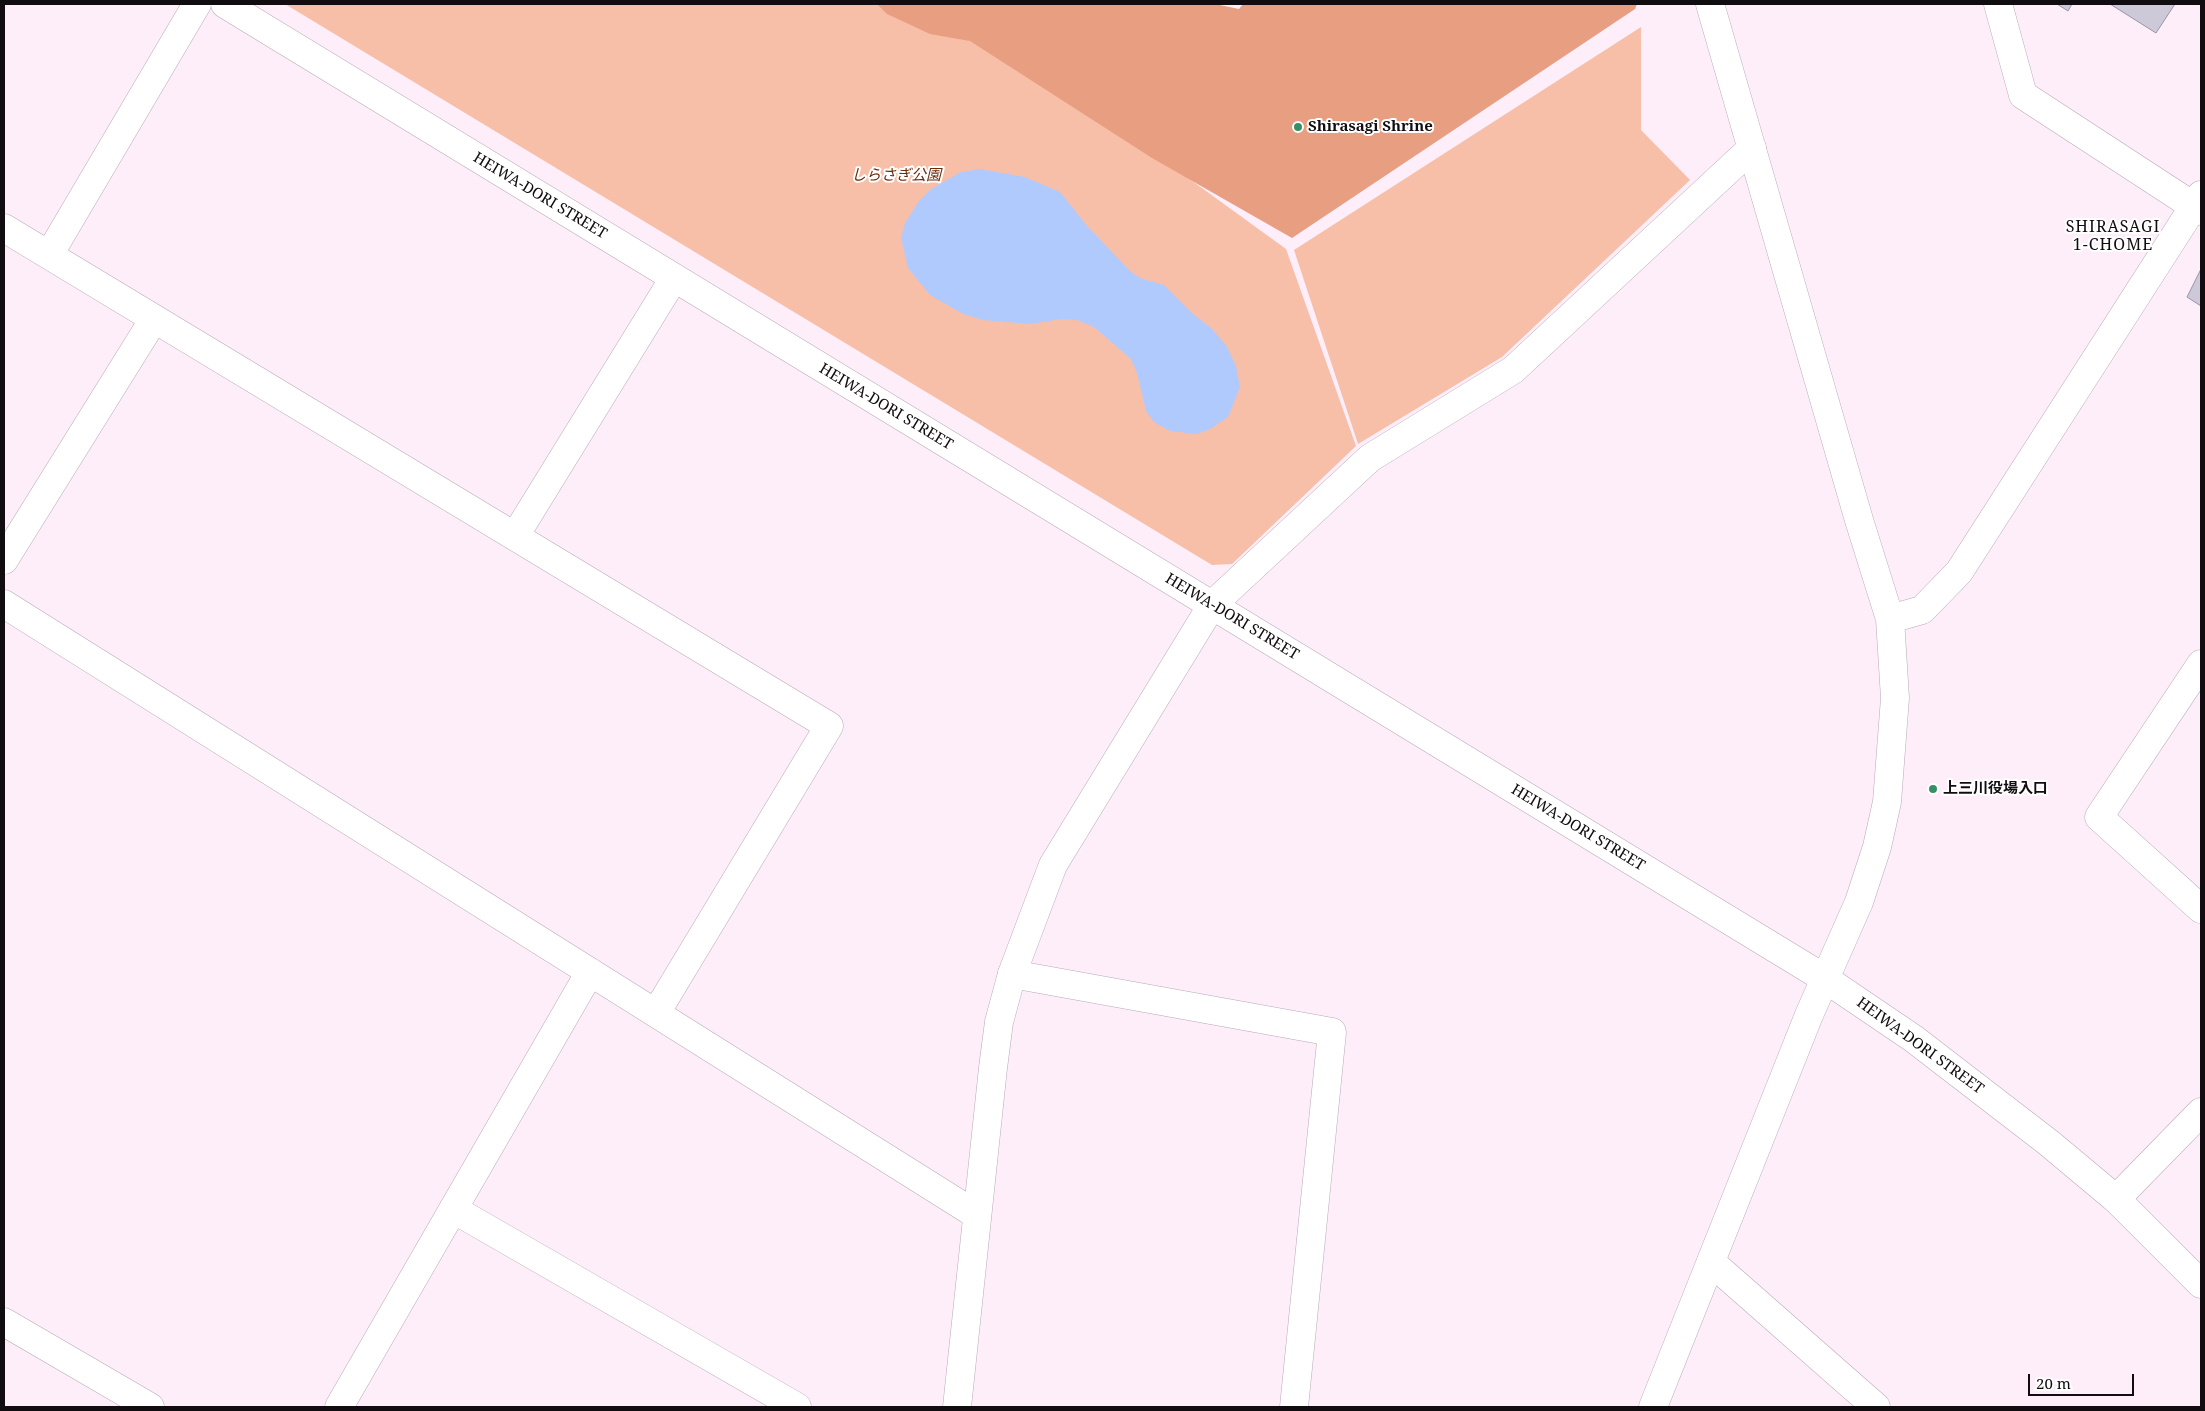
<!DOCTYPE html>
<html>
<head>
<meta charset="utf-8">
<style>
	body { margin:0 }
	#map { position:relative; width:2205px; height:1411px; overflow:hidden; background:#fdeefa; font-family:"Noto Serif",serif }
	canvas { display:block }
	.frame { position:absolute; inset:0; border:5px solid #100c0f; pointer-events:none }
	.scale { position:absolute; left:2028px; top:1374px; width:106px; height:22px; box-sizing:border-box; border:2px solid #100c0f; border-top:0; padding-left:6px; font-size:15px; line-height:18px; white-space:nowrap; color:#100c0f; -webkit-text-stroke:4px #fff; paint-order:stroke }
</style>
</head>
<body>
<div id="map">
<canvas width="2205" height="1411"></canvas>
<div class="frame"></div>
<div class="scale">20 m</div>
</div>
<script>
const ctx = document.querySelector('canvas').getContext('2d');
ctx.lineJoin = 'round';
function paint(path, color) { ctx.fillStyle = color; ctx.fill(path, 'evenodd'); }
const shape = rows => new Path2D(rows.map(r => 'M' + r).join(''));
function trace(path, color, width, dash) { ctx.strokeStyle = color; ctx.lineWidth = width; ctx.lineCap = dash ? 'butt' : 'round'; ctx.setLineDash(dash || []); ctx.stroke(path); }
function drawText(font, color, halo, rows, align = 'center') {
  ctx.font = font + ' "Noto Serif","Noto Sans JP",serif'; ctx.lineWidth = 4; ctx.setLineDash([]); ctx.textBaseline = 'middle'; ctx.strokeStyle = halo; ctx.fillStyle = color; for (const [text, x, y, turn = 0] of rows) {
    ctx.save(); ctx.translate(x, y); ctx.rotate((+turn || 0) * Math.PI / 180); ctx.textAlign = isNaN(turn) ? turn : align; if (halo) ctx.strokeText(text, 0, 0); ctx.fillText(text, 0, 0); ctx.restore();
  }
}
const green = shape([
	[285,4,948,4,1286,249,1356,446,1232,564,1212,565],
	[1641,27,1641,130,1690,180,1502,357,1358,444,1294,250]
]);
const forest = shape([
	[877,4,1215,4,1239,9,1243,4,1637,4,1635,9,1292,238,1152,158,970,41,930,34,887,14]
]);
const water = shape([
	[980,169,1025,177,1060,192,1087,226,1130,271,1140,278,1164,285,1193,314,1211,328,1226,345,1236,366,1240,387,1228,417,1210,429,1197,434,1170,431,1154,422,1146,411,1137,373,1131,359,1094,327,1077,320,1061,319,1030,324,983,320,963,314,930,295,908,268,901,238,905,223,919,201,931,189,961,172]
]);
const building = shape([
	[2057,4,2072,4,2068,11,2057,4],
	[2110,4,2175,4,2156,33,2110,4],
	[2201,269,2201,306,2187,297,2201,269]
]);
const minor = shape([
	[1998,4,2023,95,2201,211],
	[4,228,829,726,656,1013],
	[49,255,197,4],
	[515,536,674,278],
	[4,560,154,319],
	[4,604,977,1215],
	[1212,605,1370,458,1513,370,1752,148],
	[2201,664,2099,817,2201,909],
	[1012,974,1332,1032,1294,1407],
	[2116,1199,2201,1112],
	[453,1209,797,1407],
	[1711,1262,1876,1407],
	[339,1407,590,972]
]);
const tertiary = shape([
	[225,4,1824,978,1914,1039,2049,1143,2116,1199,2201,1284],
	[1890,619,1922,610,1959,572,2201,195],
	[4,1322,150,1407],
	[957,1407,993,1068,999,1022,1012,974,1053,865,1212,605],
	[1653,1407,1809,1015,1859,902,1877,847,1887,802,1895,698,1890,619,1859,520,1710,4]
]);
const markers = [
	[1298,127,5,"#369067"],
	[1933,789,5,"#369067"]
];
const poiNames = [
	["Shirasagi Shrine",1308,127],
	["上三川役場入口",1943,789]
];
const parkNames = [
	["しらさぎ公園",896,176]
];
const streetNames = [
	["HEIWA-DORI STREET",540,196,31],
	["HEIWA-DORI STREET",886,407,31],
	["HEIWA-DORI STREET",1232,617,31],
	["HEIWA-DORI STREET",1578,828,31],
	["HEIWA-DORI STREET",1920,1046,36]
];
const neighbourhoodNames = [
	["SHIRASAGI",2113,227],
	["1-CHOME",2113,245]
];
paint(green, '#f7bfa8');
paint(forest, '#e89e80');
paint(water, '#b0cafe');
paint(building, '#cec9d9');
trace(building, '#9994a3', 1);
trace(minor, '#b8aab5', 29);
trace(tertiary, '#b8aab5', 29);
trace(minor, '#fff', 28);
trace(tertiary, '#fff', 28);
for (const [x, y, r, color] of markers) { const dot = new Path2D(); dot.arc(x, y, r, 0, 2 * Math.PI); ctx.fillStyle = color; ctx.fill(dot); trace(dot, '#fff', 2); }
drawText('bold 15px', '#100c0f', '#fff', poiNames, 'left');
drawText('italic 15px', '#6c2a0a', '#fff', parkNames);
drawText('15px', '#100c0f', '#fff', streetNames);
ctx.letterSpacing = '1px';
drawText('16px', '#100c0f', '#fff', neighbourhoodNames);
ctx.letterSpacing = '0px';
</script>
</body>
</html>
